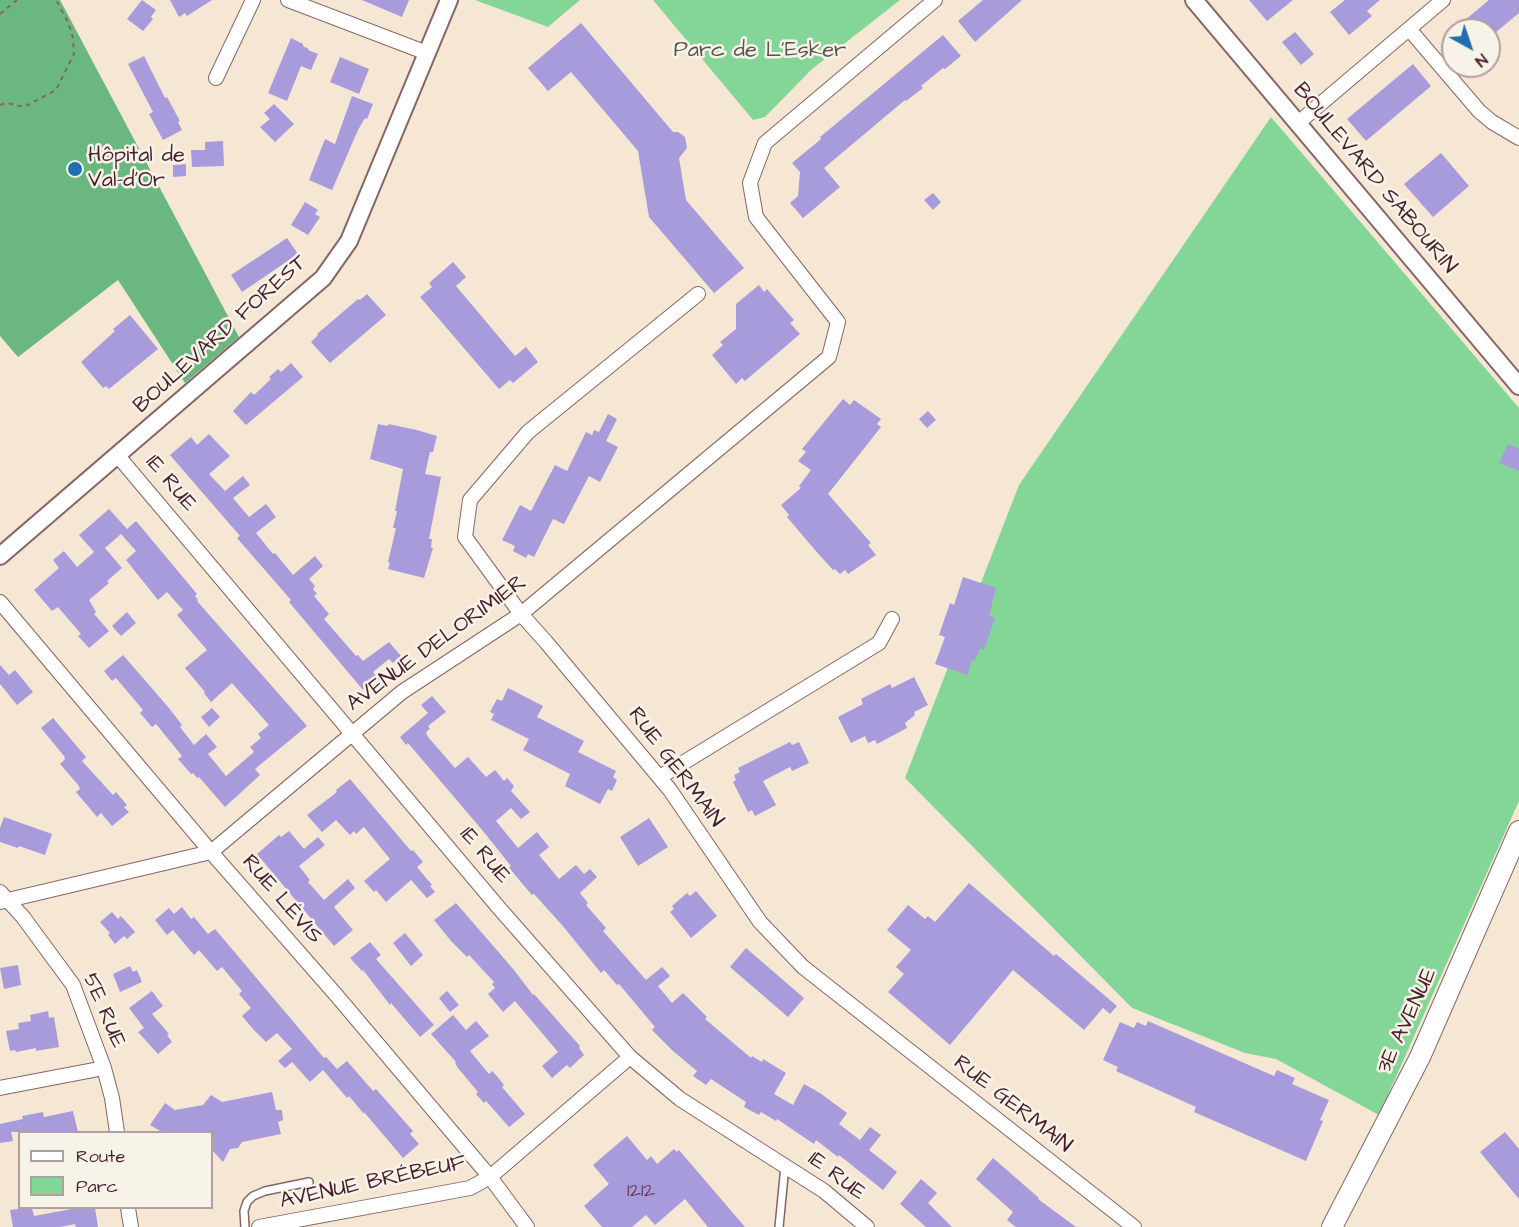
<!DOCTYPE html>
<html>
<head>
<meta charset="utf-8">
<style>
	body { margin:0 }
	#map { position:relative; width:1519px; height:1227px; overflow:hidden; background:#f5e7d3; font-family:"Architects Daughter",sans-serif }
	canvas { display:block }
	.legend { position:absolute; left:18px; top:1131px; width:195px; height:78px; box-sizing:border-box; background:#f7f3e8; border:2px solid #b29e9c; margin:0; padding:8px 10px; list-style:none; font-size:18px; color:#4a1f2b }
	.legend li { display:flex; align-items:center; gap:12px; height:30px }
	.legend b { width:30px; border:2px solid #b29e9c }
	.north { position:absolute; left:1441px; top:18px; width:60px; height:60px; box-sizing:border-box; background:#f7f3e8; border:2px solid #b29e9c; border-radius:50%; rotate:140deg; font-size:16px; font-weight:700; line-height:24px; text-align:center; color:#4a1f2b }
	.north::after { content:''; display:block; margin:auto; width:21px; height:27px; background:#1f6fb2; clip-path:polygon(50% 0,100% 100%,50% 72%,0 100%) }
</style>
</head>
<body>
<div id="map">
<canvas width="1519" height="1227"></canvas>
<ul class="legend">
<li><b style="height:8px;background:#fff"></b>Route</li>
<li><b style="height:16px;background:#83d698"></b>Parc</li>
</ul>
<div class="north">N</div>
</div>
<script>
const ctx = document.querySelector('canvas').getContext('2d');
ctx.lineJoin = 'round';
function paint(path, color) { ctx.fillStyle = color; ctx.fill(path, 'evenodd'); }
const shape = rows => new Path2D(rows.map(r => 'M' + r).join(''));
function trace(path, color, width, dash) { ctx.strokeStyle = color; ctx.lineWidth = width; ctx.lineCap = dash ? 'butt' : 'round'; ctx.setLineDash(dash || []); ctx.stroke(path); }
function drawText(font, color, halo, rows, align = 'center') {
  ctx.font = font + ' "Architects Daughter",sans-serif'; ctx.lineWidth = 5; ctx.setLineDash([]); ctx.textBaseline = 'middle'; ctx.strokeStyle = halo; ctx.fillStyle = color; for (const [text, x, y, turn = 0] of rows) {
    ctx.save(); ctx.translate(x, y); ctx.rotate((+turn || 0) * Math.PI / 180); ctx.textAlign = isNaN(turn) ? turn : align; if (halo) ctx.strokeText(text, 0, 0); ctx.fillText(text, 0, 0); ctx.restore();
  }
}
const green = shape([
	[475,0,580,0,548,27],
	[653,0,900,0,812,69,765,117,753,120],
	[1271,117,1519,408,1519,801,1379,1115,1276,1059,1245,1053,1132,1008,905,778,1019,485]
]);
const forest = shape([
	[0,0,60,0,239,337,185,383,118,280,18,357,0,336]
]);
const building = shape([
	[142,0,156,10,151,17,153,19,143,31,127,19],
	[170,0,212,0,187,16,185,13,179,17],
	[362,0,409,0,402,17],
	[983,0,1022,0,975,42,958,21],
	[1249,0,1293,0,1267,21],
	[1345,0,1380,0,1367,11,1372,16,1349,35,1330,12],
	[1489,0,1519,0,1519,13,1489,38,1489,30,1453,30],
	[581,23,673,132,678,132,685,137,687,148,679,158,686,200,744,268,714,293,649,217,638,151,571,72,548,91,528,68],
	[1295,32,1314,54,1301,65,1282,42],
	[943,35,961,56,945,69,943,68,921,86,923,88,906,101,905,100,824,168,840,187,803,218,790,203,798,196,800,172,792,163,821,139,820,137],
	[291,38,303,44,303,46,309,49,308,50,318,54,311,70,301,66,287,101,268,93],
	[144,56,165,98,167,97,180,121,178,122,182,130,163,140,149,114,153,112,128,64],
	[340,57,369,69,359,94,330,82],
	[1413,64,1431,86,1366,141,1347,119],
	[352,96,373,104,367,119,365,118,358,130,332,190,309,180,325,139,335,144],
	[274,104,294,124,275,142,260,127,270,119,264,113],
	[223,141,224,166,192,167,191,150,205,150,205,142],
	[1441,153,1469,186,1433,217,1404,184],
	[186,164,186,176,173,177,173,165],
	[933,193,941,202,933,210,924,200],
	[305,202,318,210,315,214,320,217,308,235,291,225],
	[287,238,298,254,242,292,231,275],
	[453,262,466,277,456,286,515,356,526,347,538,362,513,383,510,380,499,389,420,297,432,287,429,283],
	[759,285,764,292,767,289,794,320,790,323,800,334,745,381,742,378,736,384,712,355,723,345,720,342,736,329,736,304],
	[367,294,386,315,330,363,311,342,318,335,317,334,358,299,360,300],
	[130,315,158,349,109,389,106,386,103,388,81,362,115,331,113,329],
	[291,363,303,377,246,425,233,411,251,392,254,395,271,379,269,377,278,369,281,372],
	[843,399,850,405,854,400,881,419,877,424,881,427,828,494,871,543,868,545,876,555,848,574,845,570,840,574,835,569,833,570,815,550,787,517,789,515,781,505,801,488,799,486,811,470,798,461,806,452,802,449],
	[928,411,936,420,927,428,919,419],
	[608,414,617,419,606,441,618,447,600,482,589,476,564,524,553,519,534,557,528,554,526,558,513,551,515,546,502,540,520,505,531,511,555,465,567,471,586,432,592,435,594,430,599,432],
	[378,424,388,426,388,424,417,430,437,436,433,452,430,452,425,474,441,477,429,539,432,539,431,548,433,548,424,578,388,569,390,563,388,562,396,528,393,528,397,511,395,511,403,469,370,459],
	[209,434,230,456,209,474,225,491,243,476,250,485,233,498,249,517,266,504,276,517,256,533,273,554,275,553,293,575,315,556,323,566,309,579,315,586,313,589,317,594,314,596,329,614,324,619,356,656,358,655,363,661,389,642,401,656,393,663,389,659,373,672,377,677,363,690,289,602,291,600,237,538,240,536,170,455,191,437,197,445],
	[1508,444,1519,449,1519,471,1499,463],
	[109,509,127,529,136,521,197,594,195,596,198,600,197,601,307,726,255,769,260,775,225,807,199,777,197,778,193,773,191,774,178,759,182,756,156,724,152,727,140,713,143,710,116,678,112,681,104,671,123,655,169,708,182,725,180,727,194,745,206,734,217,747,208,754,226,776,254,752,250,747,261,738,258,734,269,725,232,683,211,702,204,693,205,692,185,668,207,650,177,615,183,610,167,592,158,600,126,560,136,551,121,534,105,548,122,568,107,581,109,583,89,600,96,612,94,614,109,631,89,648,78,636,81,634,58,607,52,611,34,590,59,568,53,560,64,551,77,567,94,552,79,535],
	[963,577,996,588,989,616,995,618,984,650,980,648,975,661,972,660,967,675,935,664,945,637,939,635,950,603,954,605],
	[127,612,136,623,121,636,112,626],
	[0,665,9,675,15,670,33,692,17,705,0,684],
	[914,677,928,705,914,712,915,715,905,723,907,728,877,744,875,740,868,743,865,736,851,743,838,717,863,704,861,699,890,684,892,688],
	[508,688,543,706,537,717,584,741,578,752,616,771,613,777,617,780,612,791,608,789,600,804,565,786,570,774,523,750,529,739,491,720,494,714,490,712,497,699,502,701],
	[432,696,446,712,428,726,430,729,426,732,428,737,455,768,468,757,486,777,495,770,504,781,507,778,514,786,511,791,530,812,521,819,511,808,496,821,518,848,537,832,549,847,539,855,559,879,576,865,584,874,590,869,597,877,580,893,588,903,586,905,606,928,603,931,646,980,662,967,670,976,658,986,672,1003,683,993,707,1017,705,1019,751,1058,752,1056,762,1062,763,1059,786,1073,774,1094,793,1105,804,1084,820,1093,847,1113,839,1124,860,1140,870,1127,881,1135,869,1150,897,1172,883,1190,839,1155,838,1157,816,1140,814,1144,777,1119,776,1121,761,1112,759,1115,744,1107,746,1102,711,1079,706,1085,693,1076,697,1071,673,1051,652,1030,655,1027,619,984,617,985,604,970,601,973,562,925,534,894,532,895,509,868,511,866,483,831,408,743,406,745,400,737,428,713,421,705],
	[212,708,220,717,209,727,201,717],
	[53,718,86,757,82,761,113,795,116,792,127,805,124,807,129,812,112,826,101,813,97,817,76,792,80,789,79,786,60,764,65,759,64,756,41,728],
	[790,742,792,745,799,742,809,763,792,771,790,767,763,781,776,805,755,816,752,810,748,812,733,782,736,780,734,775,740,772,738,768],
	[350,779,411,851,413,850,423,862,417,867,432,885,430,886,435,892,427,898,411,880,386,902,376,890,374,892,364,881,390,859,364,827,356,834,354,831,350,835,336,820,322,832,307,815,337,792,336,790],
	[4,817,52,834,45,855,19,846,18,848,0,842,0,828],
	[649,818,668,847,638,866,620,837],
	[289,831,304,849,318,837,325,845,299,866,310,880,308,882,324,900,348,879,355,888,334,907,353,930,334,946,257,854,279,835,281,837],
	[969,883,1054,956,1056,954,1117,1006,1110,1014,1103,1008,1084,1030,1013,970,950,1045,888,992,904,974,896,967,911,950,887,930,908,905,925,919,928,916,935,922],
	[696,891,717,916,691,938,670,912,674,909,672,906,687,893,690,896],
	[456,903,514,970,533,995,534,994,580,1046,579,1048,584,1055,570,1068,567,1065,552,1078,542,1066,558,1052,515,1001,503,1012,488,994,495,988,492,984,494,982,469,955,467,957,451,941,434,920],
	[182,907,191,919,194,917,208,934,215,929,324,1058,326,1057,337,1069,347,1061,373,1091,376,1089,413,1131,410,1134,419,1144,403,1158,364,1112,364,1114,349,1096,347,1098,323,1070,310,1082,292,1062,285,1068,278,1061,292,1049,277,1033,266,1042,253,1029,242,1016,251,1008,239,994,242,991,222,967,217,971,199,950,194,955,173,930,167,935,155,920,169,908,174,914],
	[112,912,118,919,121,916,135,932,127,939,124,936,115,944,108,935,110,933,100,922],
	[405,933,423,955,411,966,393,943],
	[370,942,381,955,376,959,434,1025,420,1037,391,1003,390,1005,363,970,362,971,350,958],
	[746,948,804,998,788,1017,730,967],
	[18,965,21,985,4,989,0,968],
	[130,966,133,972,137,970,142,982,120,992,113,974],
	[152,991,163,1006,152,1014,169,1034,167,1035,172,1042,158,1054,138,1032,144,1028,129,1008],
	[447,991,459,1005,450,1012,439,998],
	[48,1011,49,1018,54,1017,59,1047,36,1051,36,1048,16,1052,15,1050,10,1051,6,1031,19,1029,18,1023,31,1021,30,1015],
	[453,1015,466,1030,476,1021,489,1036,470,1051,489,1074,492,1071,496,1075,504,1085,502,1087,525,1114,509,1127,486,1101,484,1103,476,1094,478,1092,458,1068,455,1063,456,1062,431,1034],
	[1148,1021,1274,1076,1277,1070,1295,1078,1292,1084,1329,1100,1320,1120,1323,1121,1306,1161,1194,1112,1196,1107,1116,1071,1118,1067,1103,1060,1120,1022,1134,1028,1137,1022,1146,1026],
	[272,1092,276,1110,282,1110,283,1120,278,1122,281,1134,242,1142,238,1148,230,1149,223,1162,212,1150,212,1132,162,1132,150,1125,165,1103,175,1110,203,1105,211,1095,222,1102],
	[73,1111,78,1132,11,1132,13,1141,0,1143,0,1124,23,1119,22,1116,43,1112,44,1117],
	[1505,1132,1519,1149,1519,1199,1480,1152],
	[627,1136,647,1160,651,1156,657,1164,674,1149,677,1152,679,1150,745,1227,708,1227,685,1199,655,1225,646,1215,632,1227,602,1227,584,1206,609,1184,593,1165],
	[993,1158,1039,1198,1038,1199,1076,1227,1016,1227,1007,1220,1013,1212,976,1179],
	[921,1179,937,1193,928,1203,952,1227,926,1227,900,1204],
	[26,1208,32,1208,34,1216,77,1208,95,1208,98,1227,76,1227,75,1224,60,1227,13,1227,10,1210]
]);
const path = shape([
	[0,14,17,0],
	[0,105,7,103,24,107,56,90,74,54,73,38,68,22,56,0]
]);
const service = shape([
	[245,1227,244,1211,247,1202,253,1196,265,1191,309,1182],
	[779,1227,785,1166]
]);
const minor = shape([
	[288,0,427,53],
	[1409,29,1479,111,1492,122,1519,138],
	[216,78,253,0],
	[1298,123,1443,0],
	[698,294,528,432,470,500,465,537,521,614,546,642,670,790,760,922,803,967,1134,1227],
	[118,456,499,908,630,1057,680,1099,824,1191,867,1227],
	[0,602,211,852,337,996,490,1177,527,1227],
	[660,777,879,643,892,619],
	[0,892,23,917,73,985,104,1068,112,1098,117,1132],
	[0,902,211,852,402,692,521,614,829,357,838,322,756,217,750,183,765,143,935,0],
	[0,1088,104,1068],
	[128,1208,131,1227],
	[259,1227,470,1188,490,1177,630,1057]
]);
const tertiary = shape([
	[1194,0,1519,386],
	[0,556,323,278,349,241,449,0]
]);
const secondary = shape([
	[1332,1227,1420,1057,1519,831]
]);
const markers = [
	[75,169,8,"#1f6fb2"]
];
const numberNames = [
	["1212",641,1192]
];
const parkNames = [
	["Parc de L'Esker",760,51]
];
const poiNames = [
	["Hôpital de",88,156],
	["Val-d’Or",88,181]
];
const streetNames = [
	["BOULEVARD SABOURIN",1374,179,50],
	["BOULEVARD FOREST",221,335,-42],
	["1E RUE",170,484,50],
	["AVENUE DELORIMIER",437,644,-36],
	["RUE GERMAIN",675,768,53],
	["1E RUE",484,856,50],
	["RUE LÉVIS",281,900,49],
	["5E RUE",103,1011,67],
	["3E AVENUE",1408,1021,-65],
	["RUE GERMAIN",1012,1105,38],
	["1E RUE",836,1177,37],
	["AVENUE BRÉBEUF",373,1183,-12]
];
paint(green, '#83d698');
paint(forest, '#6ab780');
paint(building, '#a89bdc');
trace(service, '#866566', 10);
trace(minor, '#866566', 16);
trace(tertiary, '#866566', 20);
trace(secondary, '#866566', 22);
trace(path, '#866566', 2, [4.5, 4.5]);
trace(service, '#fff', 7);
trace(minor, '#fff', 14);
trace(tertiary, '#fff', 16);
trace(secondary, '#fff', 20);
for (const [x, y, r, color] of markers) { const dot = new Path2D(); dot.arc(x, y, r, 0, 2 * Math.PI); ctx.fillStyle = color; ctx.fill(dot); trace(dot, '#f7f3e8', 2); }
drawText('20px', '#623e57', null, numberNames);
drawText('22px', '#5b564c', '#f7f3e8', parkNames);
drawText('22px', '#4a1f2b', '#f7f3e8', poiNames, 'left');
drawText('22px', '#4a1f2b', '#f7f3e8', streetNames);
</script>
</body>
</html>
